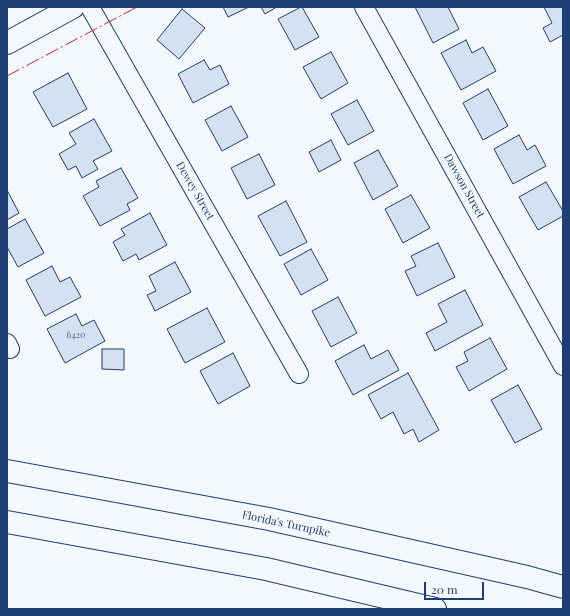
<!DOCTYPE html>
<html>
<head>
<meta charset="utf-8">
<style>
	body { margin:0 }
	#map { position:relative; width:570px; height:616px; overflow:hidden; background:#f4f7fb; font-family:"Playfair Display",serif }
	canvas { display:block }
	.frame { position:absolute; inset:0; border:8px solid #1d3f73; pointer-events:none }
	.scale { position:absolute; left:424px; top:582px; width:60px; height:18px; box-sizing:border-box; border:2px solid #1d3f73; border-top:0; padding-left:5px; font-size:12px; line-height:14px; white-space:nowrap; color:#1d3f73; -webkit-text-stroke:3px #f4f7fb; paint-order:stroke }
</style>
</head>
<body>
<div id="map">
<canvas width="570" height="616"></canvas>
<div class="frame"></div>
<div class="scale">20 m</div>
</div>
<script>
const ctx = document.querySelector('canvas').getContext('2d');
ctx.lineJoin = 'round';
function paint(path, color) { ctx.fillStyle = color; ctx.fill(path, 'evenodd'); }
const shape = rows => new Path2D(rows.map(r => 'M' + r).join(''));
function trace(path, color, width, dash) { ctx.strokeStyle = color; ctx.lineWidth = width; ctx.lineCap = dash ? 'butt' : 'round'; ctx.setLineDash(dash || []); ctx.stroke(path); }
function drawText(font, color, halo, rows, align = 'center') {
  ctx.font = font + ' "Playfair Display",serif'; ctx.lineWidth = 3; ctx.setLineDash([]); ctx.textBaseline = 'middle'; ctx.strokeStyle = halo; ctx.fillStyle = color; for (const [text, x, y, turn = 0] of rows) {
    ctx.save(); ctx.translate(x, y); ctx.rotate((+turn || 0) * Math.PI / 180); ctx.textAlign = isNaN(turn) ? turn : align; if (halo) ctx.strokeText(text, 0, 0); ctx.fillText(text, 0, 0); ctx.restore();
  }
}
const building = shape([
	[223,7,249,7,228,17,223,7],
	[261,7,275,7,275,8,265,14,261,7],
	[301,7,302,7,319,37,295,50,278,19,301,7],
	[415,7,448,7,459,29,433,43,415,7],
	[544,7,563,7,563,35,550,42,543,28,552,23,544,7],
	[182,9,205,28,179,59,157,40,182,9],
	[466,40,472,53,483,47,496,71,461,90,441,53,466,40],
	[331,52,348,83,321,99,303,67,331,52],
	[204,60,210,70,220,65,229,84,193,103,178,74,204,60],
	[68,73,87,109,53,127,33,92,68,73],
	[488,89,508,126,483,140,463,103,488,89],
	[357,100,374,131,348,145,331,114,357,100],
	[231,106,248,137,222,151,205,120,231,106],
	[94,119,112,151,93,161,98,169,82,178,76,166,68,170,59,154,76,144,69,133,94,119],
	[519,135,527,150,535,145,546,166,513,184,494,149,519,135],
	[331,140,341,160,319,172,309,152,331,140],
	[378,150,398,186,373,200,354,163,378,150],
	[259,154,275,185,247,199,231,168,259,154],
	[121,168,138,198,127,204,130,210,100,226,83,196,99,187,96,181,121,168],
	[546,182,563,211,563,216,538,230,519,197,546,182],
	[7,190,19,213,7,220,7,190],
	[411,195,430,228,403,243,385,209,411,195],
	[286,201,307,242,280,256,258,216,286,201],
	[150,213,167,245,139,260,136,254,123,261,113,242,125,235,121,229,150,213],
	[25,219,44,253,18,267,7,247,7,229,25,219],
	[438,243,455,277,417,296,405,271,416,266,411,256,438,243],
	[311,249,328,280,301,295,284,264,311,249],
	[175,262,191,292,155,311,147,295,156,291,149,276,175,262],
	[52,266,60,282,70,277,81,297,45,316,26,280,52,266],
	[465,290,483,325,435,351,426,333,447,322,438,304,465,290],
	[338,297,357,333,331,347,312,311,338,297],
	[207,308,225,342,185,363,167,329,207,308],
	[76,314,82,326,94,320,105,341,65,363,47,329,76,314],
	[490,338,507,369,469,391,456,367,468,361,464,352,490,338],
	[364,345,371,359,388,350,399,370,353,395,335,361,364,345],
	[102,349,124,349,124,370,102,369,102,349],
	[233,353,250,386,218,404,200,371,233,353],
	[408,373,439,430,419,442,413,429,404,434,393,412,381,419,368,395,408,373],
	[518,385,542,429,515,443,491,400,518,385]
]);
const street = shape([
	[90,7,299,374],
	[364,7,563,366],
	[7,343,10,349]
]);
const secondary = shape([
	[7,43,73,7]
]);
const highway = shape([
	[7,471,269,519,527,577,563,587],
	[7,522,266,569,435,609]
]);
const power = shape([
	[7,76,137,7]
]);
const numberNames = [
	["6420",76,335]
];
const streetNames = [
	["Dawson Street",464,186,61],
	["Dewey Street",195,191,60],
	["Florida's Turnpike",286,524,12]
];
paint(building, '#d5e0f0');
trace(building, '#1d3f73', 1);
trace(street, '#1d3f73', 20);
trace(secondary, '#1d3f73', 24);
trace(highway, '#1d3f73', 24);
trace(street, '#f4f7fb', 18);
trace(secondary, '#f4f7fb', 22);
trace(highway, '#f4f7fb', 22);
trace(power, '#c62828', 1, [14, 3, 2, 3]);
drawText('9px', '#4b6792', null, numberNames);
drawText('11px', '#1d3f73', '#f4f7fb', streetNames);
</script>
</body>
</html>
